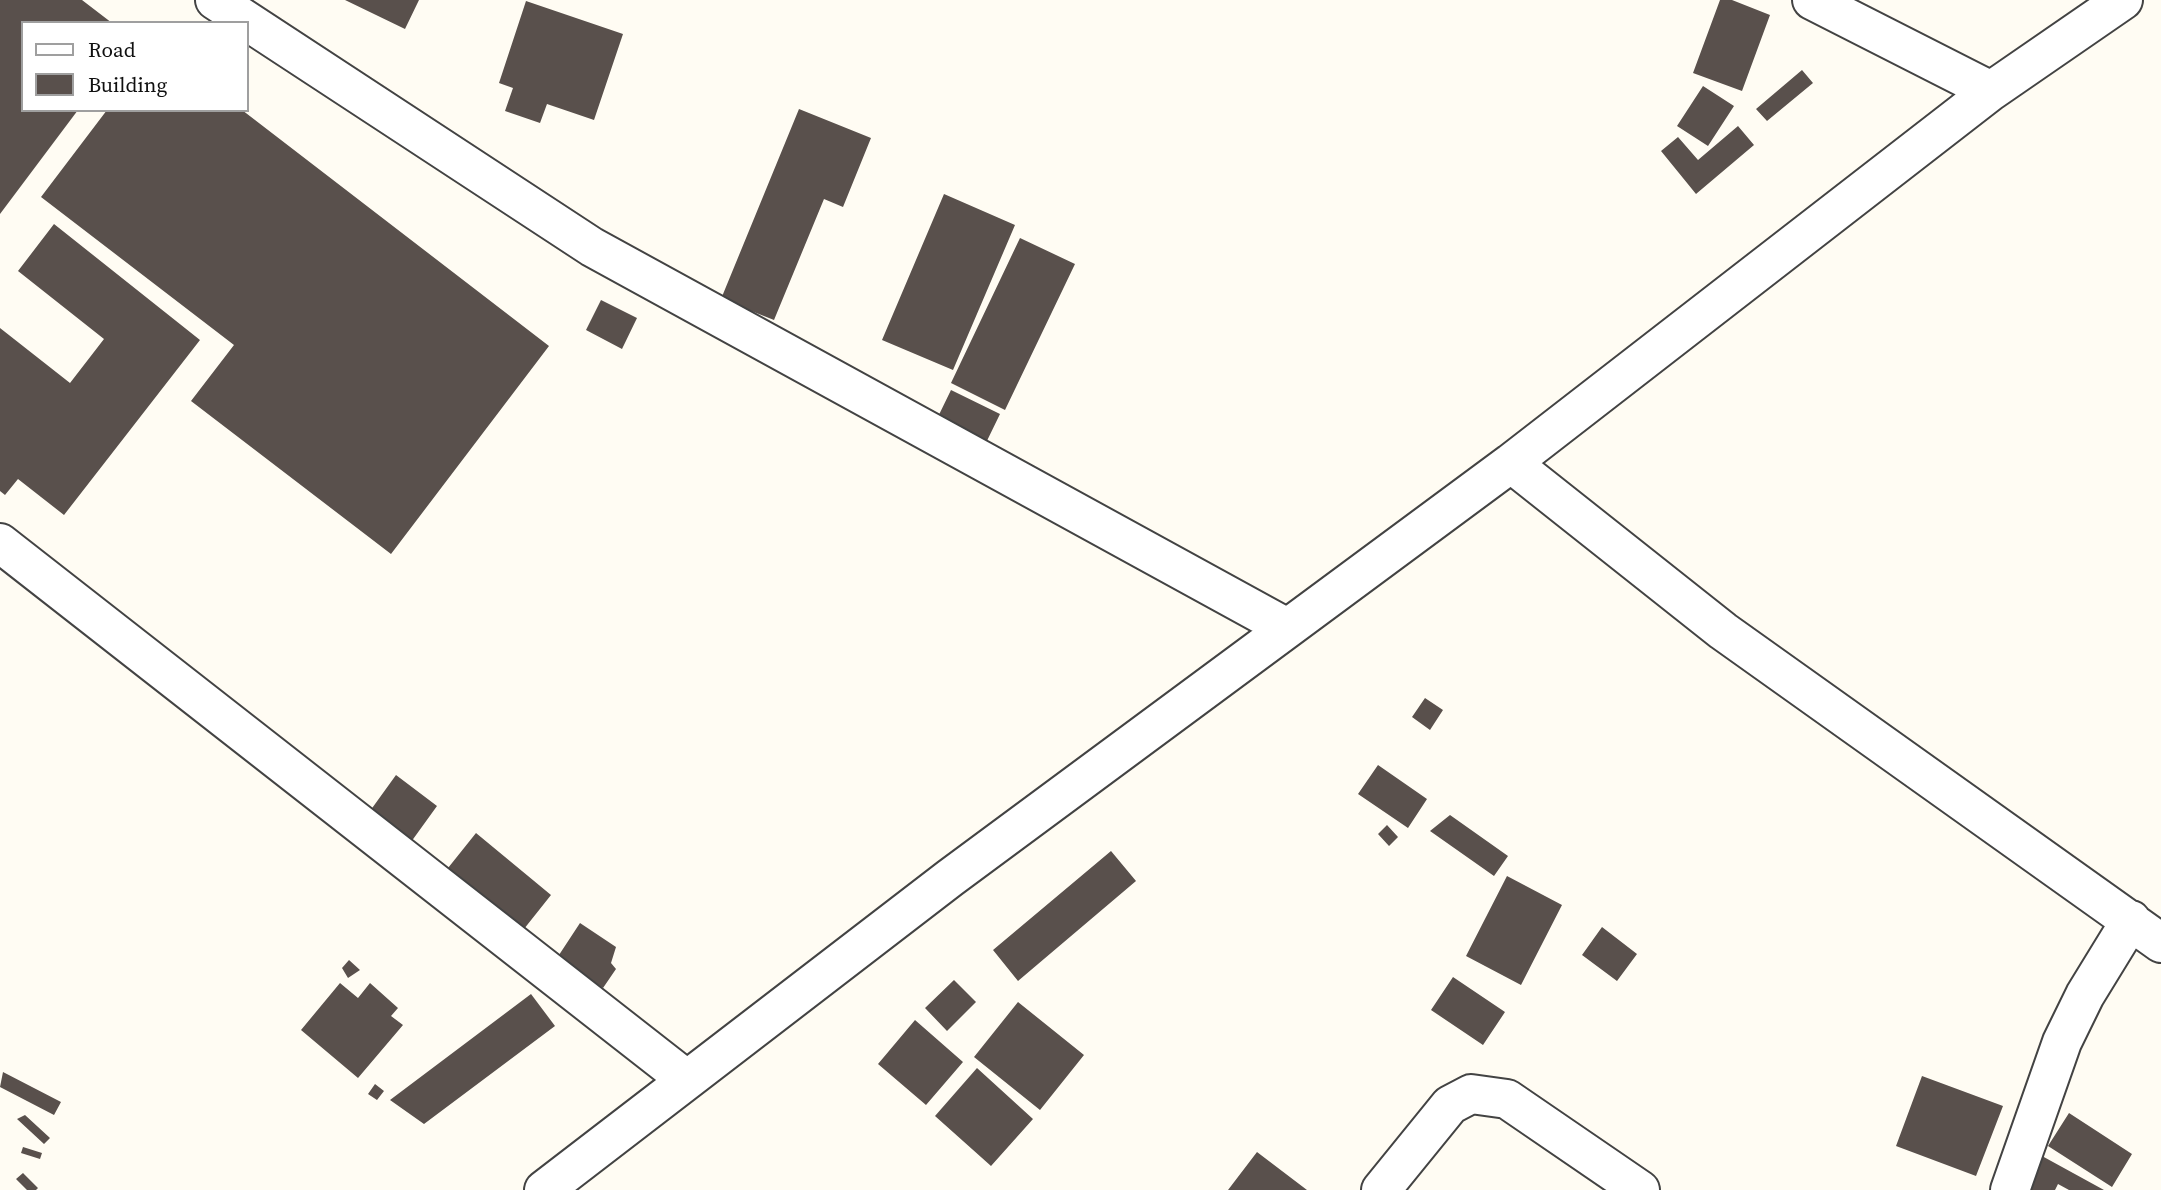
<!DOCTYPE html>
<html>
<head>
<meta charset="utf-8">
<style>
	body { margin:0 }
	#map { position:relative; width:2161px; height:1190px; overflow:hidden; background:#fffcf3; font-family:"Source Serif 4",serif }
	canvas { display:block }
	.legend { position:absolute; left:21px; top:21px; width:228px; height:91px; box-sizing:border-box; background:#fff; border:2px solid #9f9f9f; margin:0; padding:9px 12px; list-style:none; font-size:21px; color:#101010 }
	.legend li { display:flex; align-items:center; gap:14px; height:35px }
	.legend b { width:35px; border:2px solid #9f9f9f }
</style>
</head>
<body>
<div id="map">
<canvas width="2161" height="1190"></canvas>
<ul class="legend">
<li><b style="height:9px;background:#fff"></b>Road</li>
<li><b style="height:19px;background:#59504c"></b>Building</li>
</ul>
</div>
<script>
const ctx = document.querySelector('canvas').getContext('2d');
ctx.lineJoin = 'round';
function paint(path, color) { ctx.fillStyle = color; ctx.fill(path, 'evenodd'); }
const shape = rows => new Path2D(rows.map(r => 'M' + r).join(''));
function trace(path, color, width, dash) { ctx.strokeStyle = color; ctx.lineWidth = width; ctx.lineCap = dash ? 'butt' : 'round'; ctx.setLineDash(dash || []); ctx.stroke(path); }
const building = shape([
	[0,0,82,0,112,23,23,23,23,110,78,110,0,214],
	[345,0,419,0,405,29],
	[1720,0,1732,0,1770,15,1742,91,1693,73],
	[526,1,623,34,594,120,547,104,540,123,505,111,513,88,499,83],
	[1802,70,1813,83,1767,121,1756,109],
	[1703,86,1734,106,1708,146,1677,126],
	[799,109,871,138,843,207,824,199,774,320,721,299],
	[107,110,242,110,549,346,391,554,191,401,234,345,41,197],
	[1738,126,1754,145,1696,194,1661,151,1678,137,1698,160],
	[944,194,1015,225,953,370,882,340],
	[54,224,200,340,64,515,18,479,5,495,0,491,0,328,70,383,104,339,18,271],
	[1020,238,1075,264,1005,410,951,383],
	[601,300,637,318,622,349,586,330],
	[951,390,1000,414,983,449,934,425],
	[1425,698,1443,710,1430,730,1412,717],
	[1378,765,1427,799,1408,828,1358,794],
	[396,775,437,806,411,842,370,811],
	[1450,815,1508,856,1494,876,1430,831],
	[1387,825,1398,837,1389,846,1378,834],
	[476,833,551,895,520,934,444,873],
	[1111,851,1136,881,1018,981,993,950],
	[1507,876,1562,905,1521,985,1466,956],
	[580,923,616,947,611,963,616,969,603,988,557,958],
	[1602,927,1637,954,1617,981,1582,955],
	[349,960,360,970,348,978,342,968],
	[1453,977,1505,1012,1483,1045,1431,1010],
	[954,980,976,1002,947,1031,925,1008],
	[340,983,358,998,370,983,398,1008,391,1016,403,1025,358,1078,301,1030],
	[531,994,555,1026,424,1124,390,1100],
	[1018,1002,1084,1055,1040,1110,974,1057],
	[915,1020,963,1062,926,1105,878,1064],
	[977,1068,1033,1119,991,1166,935,1116],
	[3,1072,61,1102,54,1115,0,1087],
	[1922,1076,2003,1106,1976,1176,1896,1146],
	[375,1084,384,1091,377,1100,368,1094],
	[2069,1113,2132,1154,2112,1187,2048,1146],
	[25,1115,50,1138,44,1144,17,1119],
	[23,1147,42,1153,40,1159,21,1153],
	[1257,1152,1307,1190,1228,1190],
	[2042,1156,2104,1190,2069,1190,2058,1184,2055,1190,2026,1190],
	[23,1173,38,1188,36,1190,27,1190,16,1179]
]);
const street = shape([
	[215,0,592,247,1287,628],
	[1812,0,1991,91],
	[1511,463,1723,631,2161,943],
	[0,543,687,1080],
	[544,1190,950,878,1511,463,1991,91,2123,0],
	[1381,1190,1450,1105,1471,1094,1507,1099,1640,1190],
	[2010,1190,2062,1042,2085,995,2131,920]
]);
paint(building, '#59504c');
trace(street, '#434343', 42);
trace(street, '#fff', 38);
</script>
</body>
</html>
